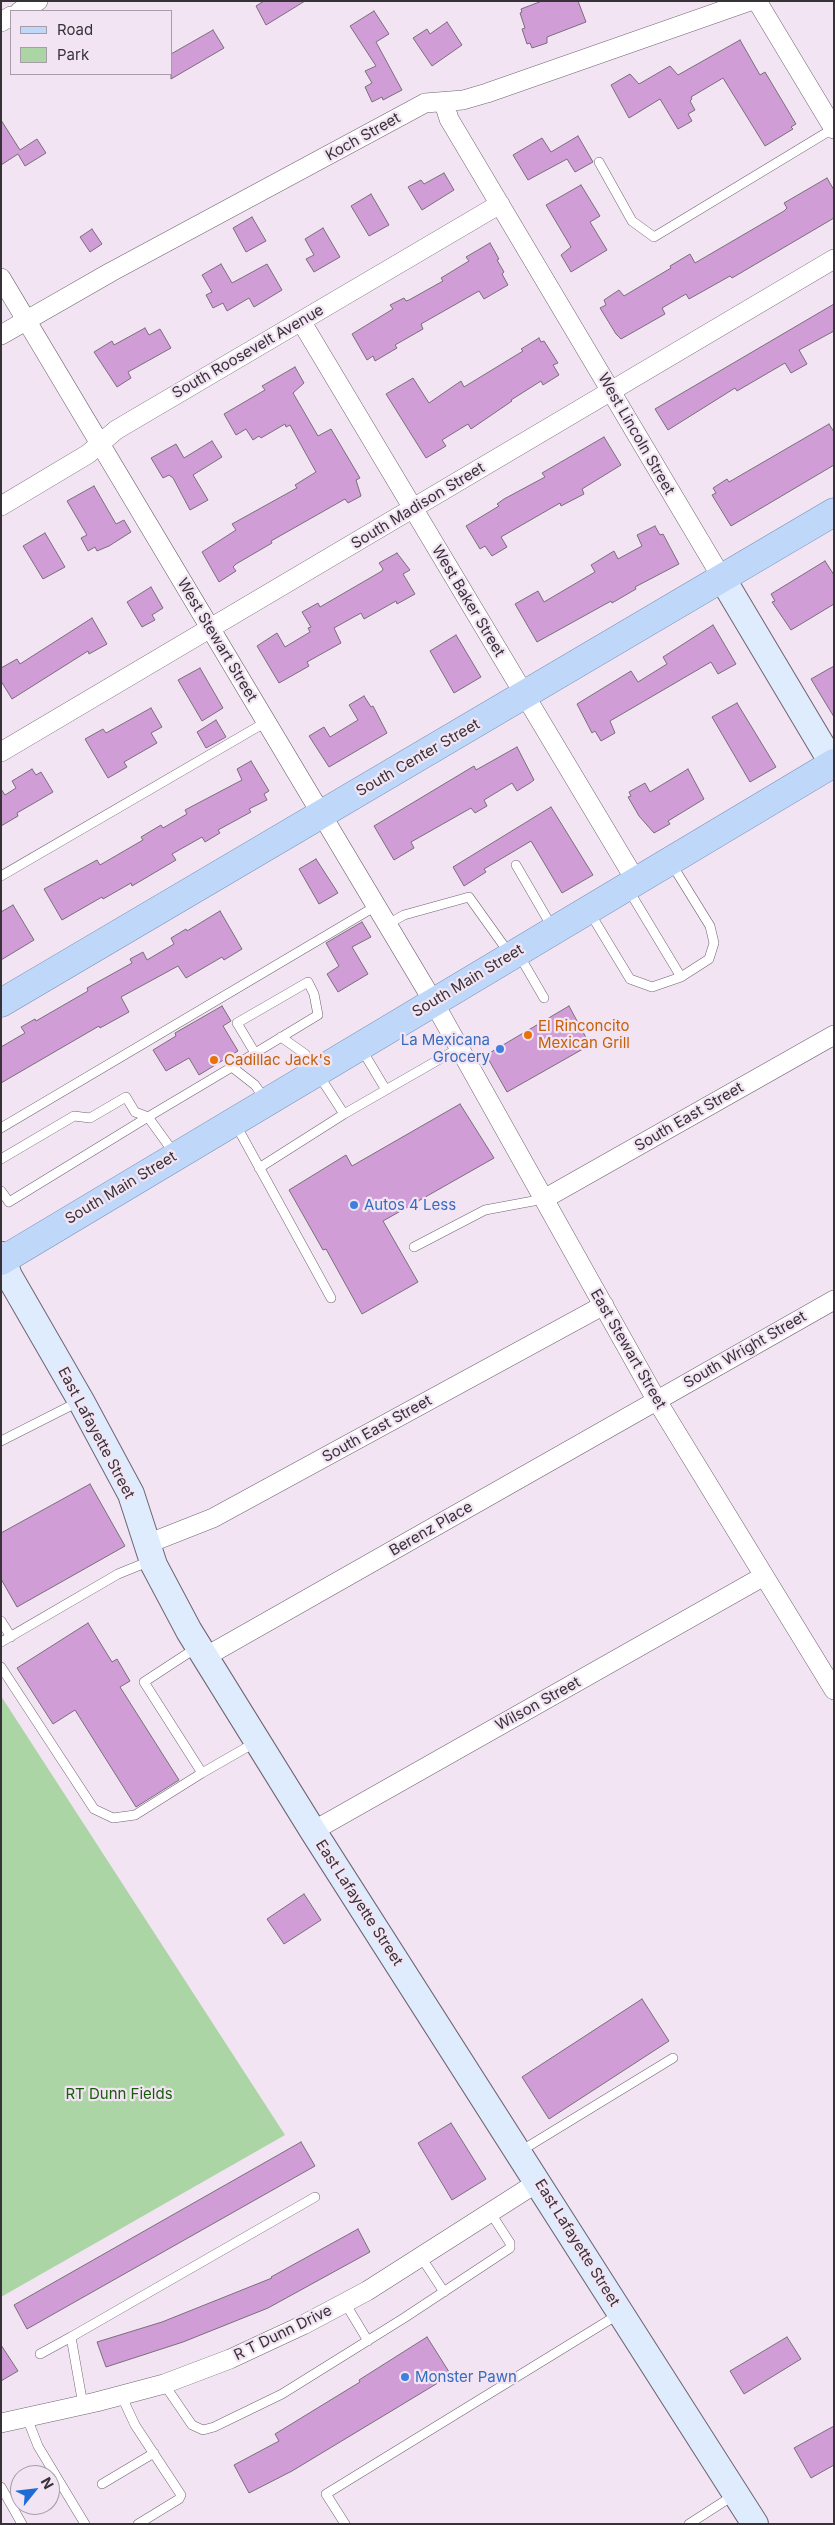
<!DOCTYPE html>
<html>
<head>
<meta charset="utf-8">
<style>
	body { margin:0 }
	#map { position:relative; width:835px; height:2525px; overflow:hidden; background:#f2e4f3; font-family:Inter,sans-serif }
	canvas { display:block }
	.frame { position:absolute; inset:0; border:2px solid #373238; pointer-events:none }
	.legend { position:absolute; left:10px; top:10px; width:162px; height:65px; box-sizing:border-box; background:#f2e4f3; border:1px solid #a79da8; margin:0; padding:6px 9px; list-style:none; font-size:15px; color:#373238 }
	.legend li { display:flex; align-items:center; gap:10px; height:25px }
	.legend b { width:25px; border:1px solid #a79da8 }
	.north { position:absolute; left:10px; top:2465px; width:50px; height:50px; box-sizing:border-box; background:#f2e4f3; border:1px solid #a79da8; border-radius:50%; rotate:61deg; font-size:14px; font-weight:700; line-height:20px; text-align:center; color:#373238 }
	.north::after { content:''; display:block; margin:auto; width:18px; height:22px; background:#1f6cd7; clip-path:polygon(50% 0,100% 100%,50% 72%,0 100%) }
</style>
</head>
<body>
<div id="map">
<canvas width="835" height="2525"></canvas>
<div class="frame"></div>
<ul class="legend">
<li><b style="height:6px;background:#bfd8fa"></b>Road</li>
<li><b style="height:14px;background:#abd5a4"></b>Park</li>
</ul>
<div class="north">N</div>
</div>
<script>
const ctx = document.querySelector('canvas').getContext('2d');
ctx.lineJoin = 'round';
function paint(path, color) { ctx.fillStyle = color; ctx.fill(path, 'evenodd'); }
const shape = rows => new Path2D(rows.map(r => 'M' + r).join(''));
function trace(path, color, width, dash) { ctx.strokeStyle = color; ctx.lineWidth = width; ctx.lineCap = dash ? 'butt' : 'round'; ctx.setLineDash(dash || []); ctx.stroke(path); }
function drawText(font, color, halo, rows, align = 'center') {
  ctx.font = font + ' Inter,sans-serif'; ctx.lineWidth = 4.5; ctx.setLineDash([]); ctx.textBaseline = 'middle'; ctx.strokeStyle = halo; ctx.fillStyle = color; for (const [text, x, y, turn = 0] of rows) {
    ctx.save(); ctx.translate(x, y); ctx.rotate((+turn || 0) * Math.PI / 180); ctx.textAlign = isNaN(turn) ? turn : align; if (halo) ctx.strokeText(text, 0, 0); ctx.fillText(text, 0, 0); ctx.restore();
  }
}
const green = shape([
	[1,1696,285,2135,1,2297]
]);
const building = shape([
	[264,1,305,1,266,25,256,6,264,1],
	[542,1,578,1,586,22,547,37,547,43,532,48,530,43,527,44,522,29,525,28,520,13,522,12,521,9,542,1],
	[374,11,389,34,376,42,402,90,383,100,382,97,372,102,365,87,372,83,365,71,376,66,350,26,374,11],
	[447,22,462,45,432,66,413,38,427,29,430,34,447,22],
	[213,30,224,48,171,79,171,54,213,30],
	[740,40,760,75,765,72,796,124,791,127,793,129,765,146,723,78,691,97,692,99,690,101,695,110,688,114,692,121,678,129,660,99,629,118,611,85,630,74,639,84,670,66,678,75,740,40],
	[1,120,20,150,37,139,46,153,25,166,18,154,1,165,1,120],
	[578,136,593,162,575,172,567,159,528,180,513,155,542,138,551,152,578,136],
	[444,173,454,190,422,210,408,187,421,180,424,184,444,173],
	[827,178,834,190,834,218,732,278,730,276,689,299,686,294,662,308,665,314,621,339,616,334,600,308,606,305,604,300,619,290,624,296,671,268,670,266,690,254,695,263,784,211,787,208,784,203,827,178],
	[581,185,600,216,590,222,607,250,571,272,561,255,571,247,546,205,581,185],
	[371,194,389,225,369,236,351,206,371,194],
	[252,217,266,241,246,252,233,228,252,217],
	[323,228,340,257,314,272,306,259,314,255,305,239,323,228],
	[92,229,102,244,90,252,80,237,92,229],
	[490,243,499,259,497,260,504,272,502,274,508,285,484,299,479,291,421,324,423,329,395,345,397,348,375,361,373,356,367,360,352,334,393,309,390,305,404,298,406,301,409,300,443,281,441,278,469,261,466,257,490,243],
	[221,264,232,283,267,264,282,290,254,307,249,298,227,311,223,303,213,308,206,295,212,292,202,275,221,264],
	[834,304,834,331,799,350,807,364,791,373,785,363,737,391,735,388,668,430,655,409,834,304],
	[145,328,149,335,160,329,171,348,128,372,131,378,117,387,94,352,112,341,114,345,145,328],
	[539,338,541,342,544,341,558,363,553,365,559,375,543,385,541,381,511,400,512,401,471,429,468,424,442,440,446,446,426,458,386,394,413,378,429,403,461,381,464,387,523,351,521,349,539,338],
	[295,367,304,383,293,393,318,436,331,429,360,478,356,480,361,496,348,503,345,499,271,541,272,543,236,564,233,567,236,571,219,582,202,552,236,530,232,524,297,488,295,485,316,472,290,425,286,427,285,424,261,438,259,436,253,440,246,429,236,435,224,414,265,390,262,386,295,367],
	[829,424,834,432,834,465,731,526,712,495,716,493,713,488,727,479,729,482,829,424],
	[604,437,621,465,582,489,584,494,561,506,560,503,501,537,507,547,492,556,485,546,480,549,466,526,499,506,497,504,504,499,545,477,542,473,604,437],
	[212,441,222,457,193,475,208,500,190,510,173,478,169,475,163,478,151,458,176,444,184,458,212,441],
	[94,486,116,524,124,520,131,532,109,546,97,551,95,547,88,551,81,538,87,535,67,501,94,486],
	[655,526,660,535,663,534,679,564,635,587,636,589,612,603,611,601,537,642,515,604,538,591,544,602,595,572,591,565,614,551,618,559,642,546,637,535,655,526],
	[45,533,65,567,43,579,23,546,45,533],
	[397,553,410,570,403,574,415,594,397,604,396,601,364,619,361,613,334,628,341,643,307,662,309,666,279,683,257,646,277,633,285,647,310,632,308,628,311,627,302,612,318,603,320,607,382,571,383,569,379,563,397,553],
	[825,561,834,575,834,604,791,630,772,602,775,601,771,594,825,561],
	[151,587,163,608,152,615,155,620,142,627,127,602,151,587],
	[92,618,107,644,89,654,88,651,12,699,1,681,1,668,17,659,20,664,92,618],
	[713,625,736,664,718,674,711,662,610,721,615,733,601,741,595,731,592,733,577,704,631,671,638,682,667,664,663,657,713,625],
	[456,635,481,677,454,693,430,651,456,635],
	[834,666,834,717,811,679,834,666],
	[200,668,223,708,202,721,178,680,200,668],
	[364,696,371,707,373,706,387,733,329,767,309,736,324,727,330,737,358,720,349,705,364,696],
	[737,703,776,767,750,782,712,717,737,703],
	[151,708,162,727,151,733,157,743,124,762,127,767,108,778,85,739,103,729,106,733,151,708],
	[216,720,226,737,206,748,197,732,216,720],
	[517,747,534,780,530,783,517,791,512,783,484,800,487,806,475,813,471,808,411,842,414,848,394,860,374,826,474,766,476,770,517,747],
	[251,761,269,791,264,794,267,800,249,809,251,812,218,830,220,833,205,842,202,837,172,854,176,860,132,886,131,883,103,899,102,897,62,920,44,889,97,860,100,865,143,840,141,837,161,825,163,828,187,814,185,810,242,780,237,769,251,761],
	[32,769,36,775,41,772,53,792,17,813,18,816,1,826,1,789,5,795,16,788,12,781,32,769],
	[688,769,704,799,668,821,670,824,654,833,639,816,628,797,631,796,629,792,645,783,650,792,688,769],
	[551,807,593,875,562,893,531,841,484,869,486,872,464,886,453,867,551,807],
	[316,859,338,893,319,904,299,869,316,859],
	[13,905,34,940,1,960,1,912,13,905],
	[220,911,242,949,224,960,222,957,186,978,178,966,121,997,129,1012,100,1028,99,1026,1,1083,1,1047,25,1033,21,1027,35,1019,36,1021,88,991,87,988,132,963,130,959,143,952,147,960,174,944,171,938,186,929,187,931,220,911],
	[362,922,371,937,352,947,368,974,338,992,327,974,339,966,326,943,362,922],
	[222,1006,231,1021,223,1026,238,1051,199,1075,189,1058,166,1071,153,1050,176,1036,175,1033,222,1006],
	[569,1006,590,1045,507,1092,486,1055,569,1006],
	[460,1104,494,1158,383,1221,418,1282,362,1314,326,1249,323,1250,289,1190,346,1155,352,1166,460,1104],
	[90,1484,125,1546,17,1607,1,1579,1,1533,90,1484],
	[88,1623,112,1662,117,1659,130,1681,120,1687,179,1780,136,1807,75,1710,53,1724,17,1668,88,1623],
	[304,1894,321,1920,284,1944,267,1919,304,1894],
	[642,1999,669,2041,549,2119,522,2077,642,1999],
	[451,2123,486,2179,452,2200,418,2143,451,2123],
	[301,2142,315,2166,27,2329,14,2305,301,2142],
	[358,2229,370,2252,268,2308,183,2342,106,2367,97,2342,162,2322,272,2278,271,2277,358,2229],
	[427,2337,451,2375,292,2471,249,2493,234,2465,279,2441,275,2434,360,2382,359,2380,427,2337],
	[787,2337,801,2359,744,2394,730,2371,787,2337],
	[1,2345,18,2371,1,2381,1,2345],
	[834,2426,834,2465,811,2478,794,2448,834,2426]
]);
const lane = shape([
	[599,162,632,221,654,237,834,128],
	[516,865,552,927],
	[1,876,266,722],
	[628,889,681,977],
	[590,913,630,979,652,987,681,977,709,959,714,943,710,926,671,863],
	[388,924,404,915,469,897,509,953],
	[519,955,544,998],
	[281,1037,305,1054,344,1114,459,1048],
	[362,1050,386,1090],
	[232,1067,255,1085,266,1101],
	[236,1125,331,1298],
	[1,1128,376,906],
	[174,1153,148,1117,232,1067,318,1015,314,994,308,982,237,1023,255,1053],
	[1,1159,74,1116,90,1118,126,1097,135,1112,148,1117],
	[259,1168,344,1114],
	[1,1191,9,1202,148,1117],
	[414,1247,485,1210,544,1199],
	[1,1441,78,1402],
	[1,1621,11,1637],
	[1,1642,118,1574,150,1561],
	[196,1648,144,1682,202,1773,256,1742],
	[1,1667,94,1809,113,1818,135,1815,202,1773],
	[519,2152,673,2058],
	[421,2257,444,2292],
	[345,2303,368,2341],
	[40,2354,71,2337],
	[164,2384,192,2425,203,2430,214,2427,282,2394,404,2318,510,2248,510,2243,490,2212],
	[121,2395,135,2425,181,2495,179,2499,138,2524],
	[83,2405,71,2337,315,2197],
	[27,2418,38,2446,85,2524],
	[102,2484,154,2453],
	[1,2487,22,2524],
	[345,2524,326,2494,619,2314],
	[689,2524,734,2495]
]);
const street = shape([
	[757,1,834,129],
	[20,11,38,1],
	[1,22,11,16],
	[444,103,449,119,722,578],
	[1,278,433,1001,657,1401,834,1690],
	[301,321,636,881],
	[1,335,111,272,425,103,463,100,487,93,750,1],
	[1,506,88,454,116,430,500,204],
	[1,752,834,259],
	[544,1199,834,1035],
	[147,1544,213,1518,604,1305],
	[205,1657,834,1300],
	[313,1831,764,1576],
	[1,2423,96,2402,164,2384,230,2359,303,2325,367,2291,538,2182]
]);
const secondary = shape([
	[722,578,834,766],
	[1,1255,9,1276,81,1401,131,1494,154,1565,189,1631,313,1831,755,2524]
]);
const primary = shape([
	[1,1003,834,512],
	[1,1261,834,763]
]);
const markers = [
	[528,1035,5,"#e8710a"],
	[500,1049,5,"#3f7fe0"],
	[214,1060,5,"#e8710a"],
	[354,1205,5,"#3f7fe0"],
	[405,2377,5,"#3f7fe0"]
];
const streetNames = [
	["Koch Street",363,137,-29],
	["South Roosevelt Avenue",248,352,-30],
	["West Lincoln Street",636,434,60],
	["South Madison Street",418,506,-31],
	["West Baker Street",468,601,59],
	["West Stewart Street",217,640,59],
	["South Center Street",418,758,-30],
	["South Main Street",468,981,-31],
	["South East Street",689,1117,-30],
	["South Main Street",121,1188,-31],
	["East Stewart Street",628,1349,60],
	["South Wright Street",745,1350,-30],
	["South East Street",377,1429,-29],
	["East Lafayette Street",96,1433,62],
	["Berenz Place",431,1529,-30],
	["Wilson Street",538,1704,-29],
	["East Lafayette Street",359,1903,57],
	["East Lafayette Street",577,2243,58],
	["R T Dunn Drive",283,2333,-26]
];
const foodNames = [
	["El Rinconcito",538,1026],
	["Mexican Grill",538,1043],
	["Cadillac Jack's",224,1060]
];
const shopNames = [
	["La Mexicana",490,1040,"right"],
	["Grocery",490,1057,"right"],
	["Autos 4 Less",364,1205],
	["Monster Pawn",415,2377]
];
const parkNames = [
	["RT Dunn Fields",119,2094]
];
paint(green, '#abd5a4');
paint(building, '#d09dd6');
trace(building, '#7a6e7b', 1);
trace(lane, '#706471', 10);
trace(street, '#706471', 20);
trace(secondary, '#706471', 28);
trace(primary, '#748db4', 29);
trace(lane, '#fff', 9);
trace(street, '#fff', 19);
trace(secondary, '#dfecfd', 26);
trace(primary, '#bfd8fa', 28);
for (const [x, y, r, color] of markers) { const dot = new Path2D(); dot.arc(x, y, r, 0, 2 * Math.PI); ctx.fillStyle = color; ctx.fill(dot); trace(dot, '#f2e4f3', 2); }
drawText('15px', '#373238', '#f2e4f3', streetNames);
drawText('15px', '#c56008', '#f2e4f3', foodNames, 'left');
drawText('15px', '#366cbe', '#f2e4f3', shopNames, 'left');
drawText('15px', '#185c0c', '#f2e4f3', parkNames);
</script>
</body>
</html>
